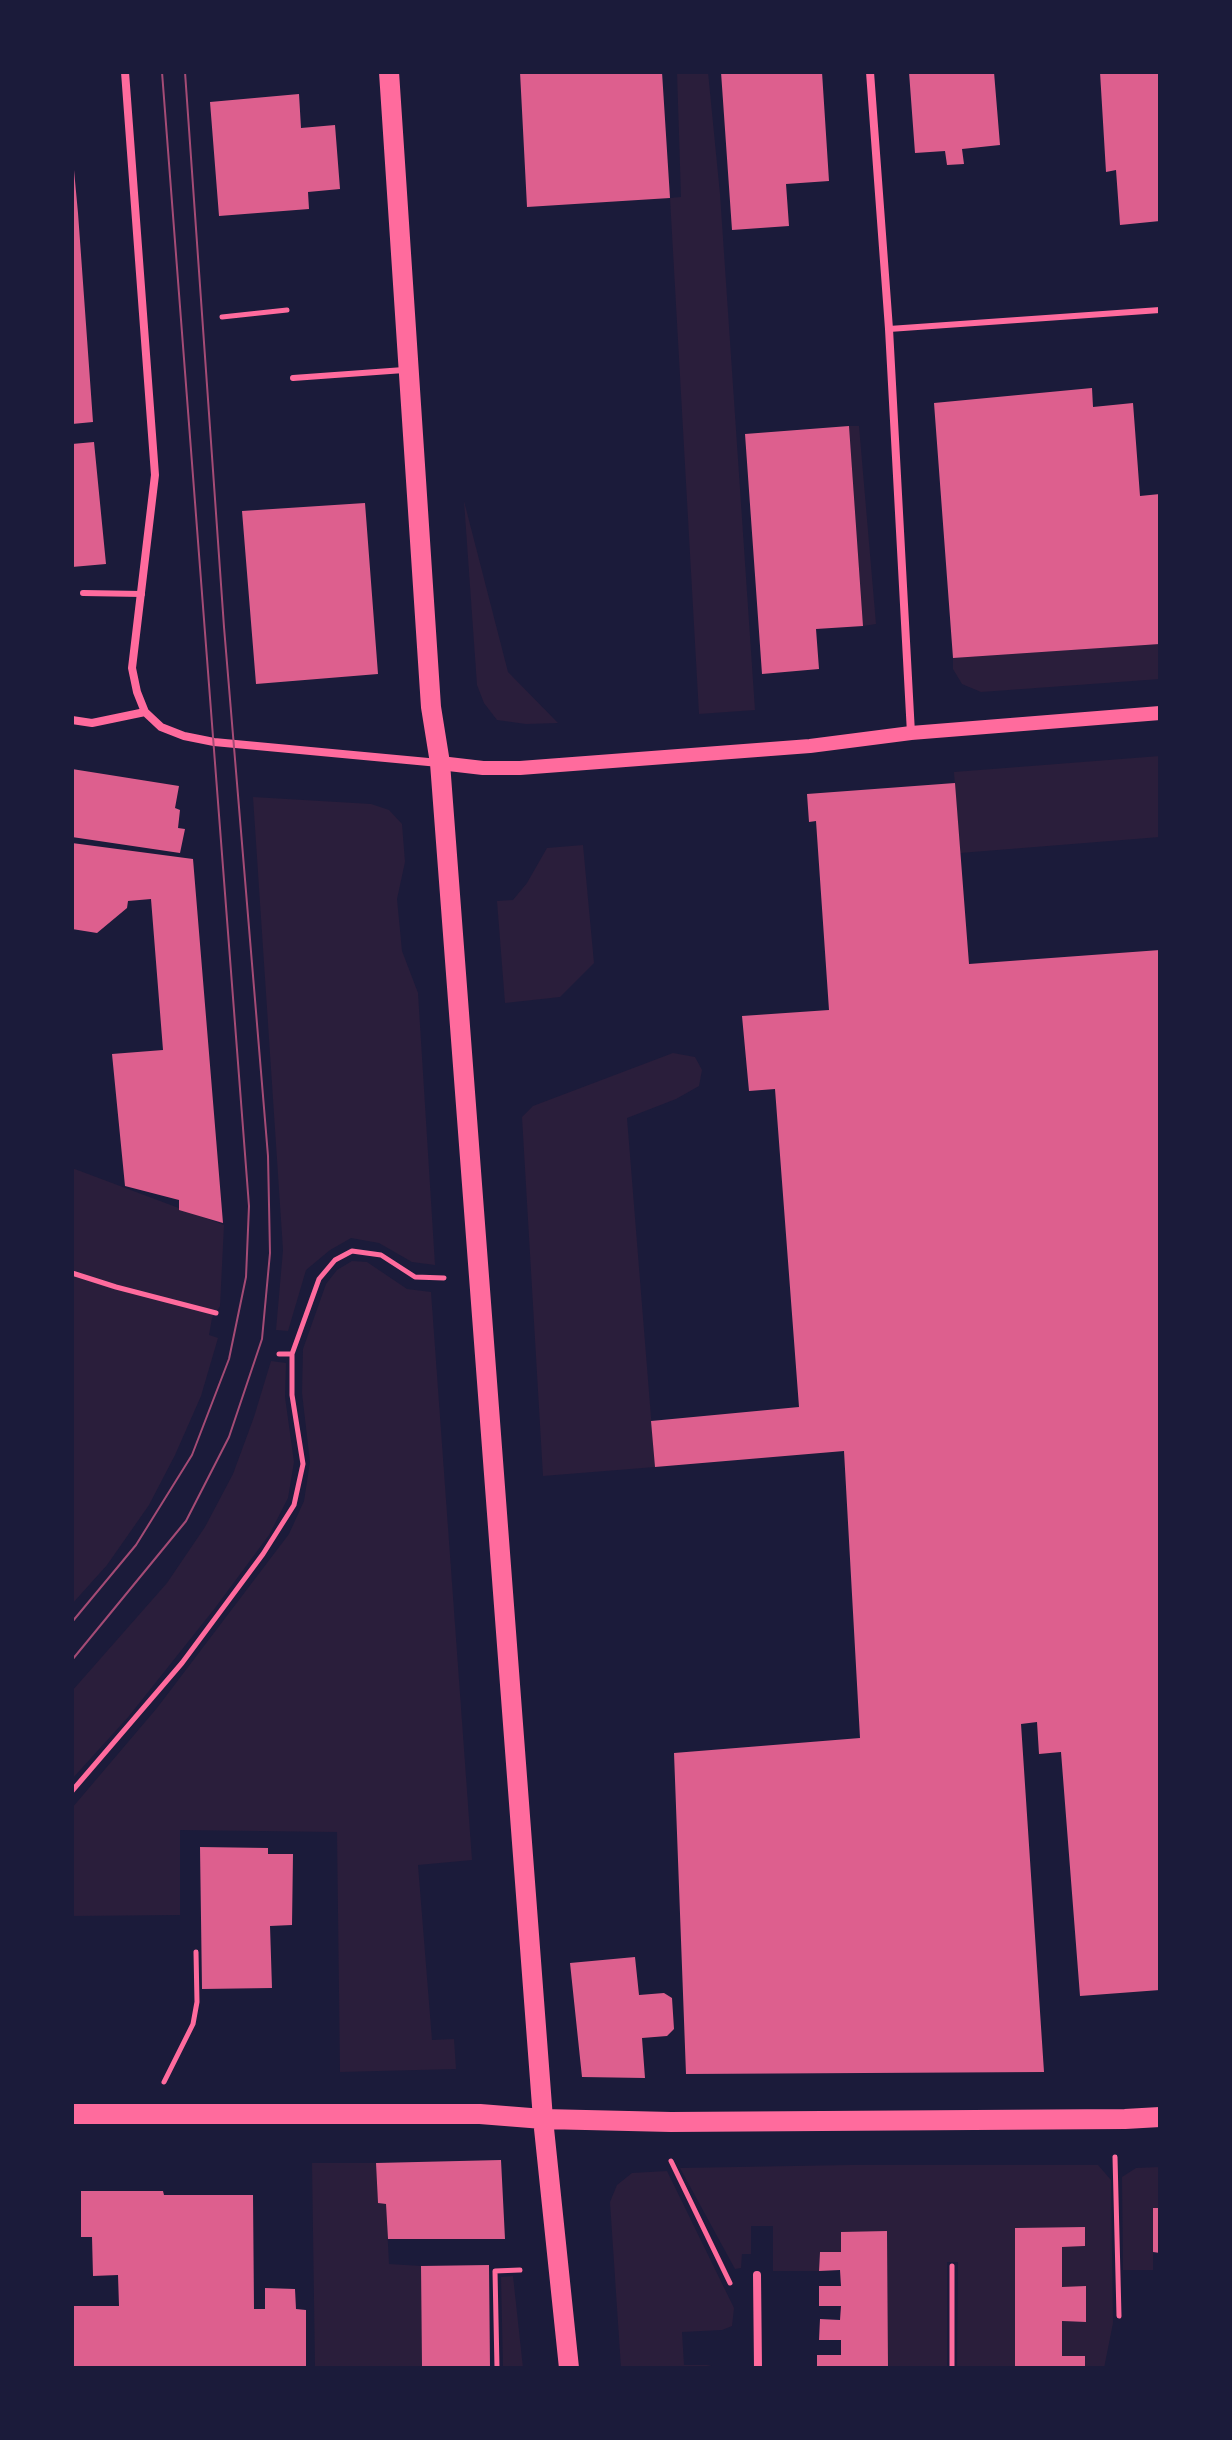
<!DOCTYPE html>
<html>
<head>
<meta charset="utf-8">
<style>
	body { margin:0 }
	#map { position:relative; width:1232px; height:2440px; overflow:hidden; background:#1b1b3a; font-family:"Crimson Pro",serif }
	canvas { display:block }
	.frame { position:absolute; inset:0; border:74px solid #1b1b3a; pointer-events:none }
</style>
</head>
<body>
<div id="map">
<canvas width="1232" height="2440"></canvas>
<div class="frame"></div>
</div>
<script>
const ctx = document.querySelector('canvas').getContext('2d');
ctx.lineJoin = 'round';
function paint(path, color) { ctx.fillStyle = color; ctx.fill(path, 'evenodd'); }
const shape = rows => new Path2D(rows.map(r => 'M' + r).join(''));
function trace(path, color, width, dash) { ctx.strokeStyle = color; ctx.lineWidth = width; ctx.lineCap = dash ? 'butt' : 'round'; ctx.setLineDash(dash || []); ctx.stroke(path); }
const green = shape([
	[677,72,708,72,720,194,755,710,699,714,670,198,681,197],
	[849,426,859,426,876,624,863,626],
	[464,501,508,672,558,723,526,724,497,720,484,703,477,685],
	[1160,644,1160,679,981,692,962,684,953,669,953,658],
	[1160,756,1160,837,960,853,954,772],
	[253,797,371,804,389,810,402,824,405,862,397,899,402,951,418,993,435,1265,412,1262,379,1243,351,1238,330,1250,306,1270,288,1331,276,1330,283,1250],
	[583,845,594,963,560,997,505,1003,497,901,513,900,527,883,547,848],
	[673,1053,695,1057,702,1070,699,1086,676,1099,627,1118,655,1467,543,1476,522,1117,533,1106],
	[72,1168,224,1225,220,1306,212,1318,209,1335,218,1338,201,1396,175,1455,149,1505,107,1565,72,1604],
	[352,1261,367,1262,407,1289,431,1292,472,1860,418,1865,432,2040,454,2039,456,2069,340,2072,337,1832,180,1830,180,1915,72,1916,72,1808,157,1708,289,1534,304,1501,310,1462,302,1393,303,1349,326,1284,337,1270],
	[271,1361,286,1363,285,1397,294,1462,288,1498,269,1535,215,1608,129,1716,72,1779,72,1691,167,1583,205,1527,233,1474,254,1417],
	[312,2163,376,2163,378,2203,386,2204,389,2264,421,2266,422,2368,315,2368],
	[850,2165,1098,2165,1111,2180,1113,2323,1104,2368,1085,2368,1085,2356,1062,2356,1062,2321,1086,2322,1086,2287,1062,2287,1062,2247,1085,2246,1084,2227,1015,2228,1015,2368,957,2368,958,2262,947,2262,947,2368,888,2368,887,2232,841,2232,841,2252,820,2252,819,2271,773,2271,773,2226,751,2226,751,2254,742,2254,741,2268,735,2269,680,2168],
	[1160,2167,1160,2208,1153,2208,1153,2270,1123,2270,1122,2177,1136,2168],
	[667,2171,734,2308,732,2326,722,2330,682,2332,684,2365,707,2365,721,2368,621,2368,610,2202,617,2185,632,2173],
	[513,2276,523,2368,503,2368,501,2277]
]);
const building = shape([
	[520,72,662,72,670,198,527,207],
	[721,72,822,72,829,181,786,184,789,226,732,230],
	[909,72,994,72,1000,145,962,149,964,164,947,165,945,151,915,153],
	[1100,72,1160,72,1160,221,1120,225,1116,170,1106,172],
	[299,94,301,128,335,125,340,189,308,192,309,209,219,216,210,102],
	[72,170,74,170,78,213,93,422,72,424],
	[1092,388,1093,407,1133,403,1140,496,1160,494,1160,644,953,658,934,403],
	[849,426,863,626,816,629,819,669,762,674,745,434],
	[94,442,106,564,72,567,72,444],
	[365,503,378,674,256,684,242,511],
	[72,769,179,786,175,808,180,810,178,828,185,829,180,853,72,837],
	[955,783,969,964,1160,950,1160,1990,1080,1996,1061,1752,1039,1754,1037,1722,1021,1724,1044,2072,686,2074,674,1753,860,1738,844,1451,655,1467,651,1421,799,1407,775,1089,749,1091,742,1016,829,1010,816,821,809,822,807,794],
	[72,843,193,859,223,1223,179,1210,179,1200,125,1186,112,1054,163,1050,151,899,128,901,127,908,97,933,72,929],
	[200,1847,268,1848,268,1854,293,1854,292,1925,270,1926,272,1988,202,1989],
	[635,1957,639,1995,664,1993,672,1998,674,2029,667,2036,642,2038,645,2078,582,2077,570,1963],
	[501,2160,505,2239,388,2239,386,2204,378,2203,376,2163],
	[81,2191,163,2191,164,2195,253,2195,254,2309,265,2309,265,2288,295,2289,296,2309,306,2310,306,2368,72,2368,72,2306,119,2306,118,2275,93,2276,92,2237,81,2237],
	[1153,2208,1160,2208,1160,2253,1153,2252],
	[1085,2227,1085,2246,1062,2247,1062,2287,1086,2286,1086,2322,1062,2321,1062,2356,1085,2356,1085,2368,1015,2368,1015,2228],
	[887,2231,888,2368,817,2368,817,2355,841,2355,841,2340,819,2340,820,2319,840,2320,841,2306,819,2306,819,2286,841,2286,840,2270,819,2271,820,2252,841,2252,841,2232],
	[489,2265,490,2368,422,2368,421,2266]
]);
const path = shape([
	[222,317,287,310],
	[72,1273,116,1287,216,1313],
	[279,1354,292,1354],
	[72,1791,182,1663,263,1554,294,1505,303,1464,292,1395,292,1354,319,1279,335,1260,352,1251,381,1255,415,1277,444,1278],
	[164,2082,193,2024,197,2002,196,1952],
	[1115,2157,1119,2316],
	[671,2161,730,2283],
	[952,2266,952,2368],
	[497,2368,495,2271,520,2270]
]);
const service = shape([
	[889,329,1160,310],
	[293,378,404,370],
	[83,593,142,594]
]);
const minor = shape([
	[125,72,155,475,132,668,137,692,145,712,161,727,184,736,214,742,439,763],
	[870,72,889,329,911,733],
	[72,720,92,723,145,712],
	[757,2275,758,2368]
]);
const tertiary = shape([
	[440,763,483,768,520,768,810,746,911,733,1160,713]
]);
const primary = shape([
	[389,72,431,707,440,763,543,2119,569,2368],
	[72,2114,480,2114,543,2119,671,2122,1125,2119,1160,2117]
]);
const tram = shape([
	[72,1622,136,1545,192,1455,229,1359,246,1277,249,1206,162,72],
	[72,1660,186,1521,229,1437,262,1339,270,1253,268,1156,224,627,185,72]
]);
paint(green, '#2a1e3b');
paint(building, '#dd5f8e');
trace(path, '#ff6b9d', 5);
trace(service, '#ff6b9d', 6);
trace(minor, '#ff6b9d', 8);
trace(tertiary, '#ff6b9d', 14);
trace(primary, '#ff6b9d', 20);
trace(tram, '#a44b75', 2);
</script>
</body>
</html>
